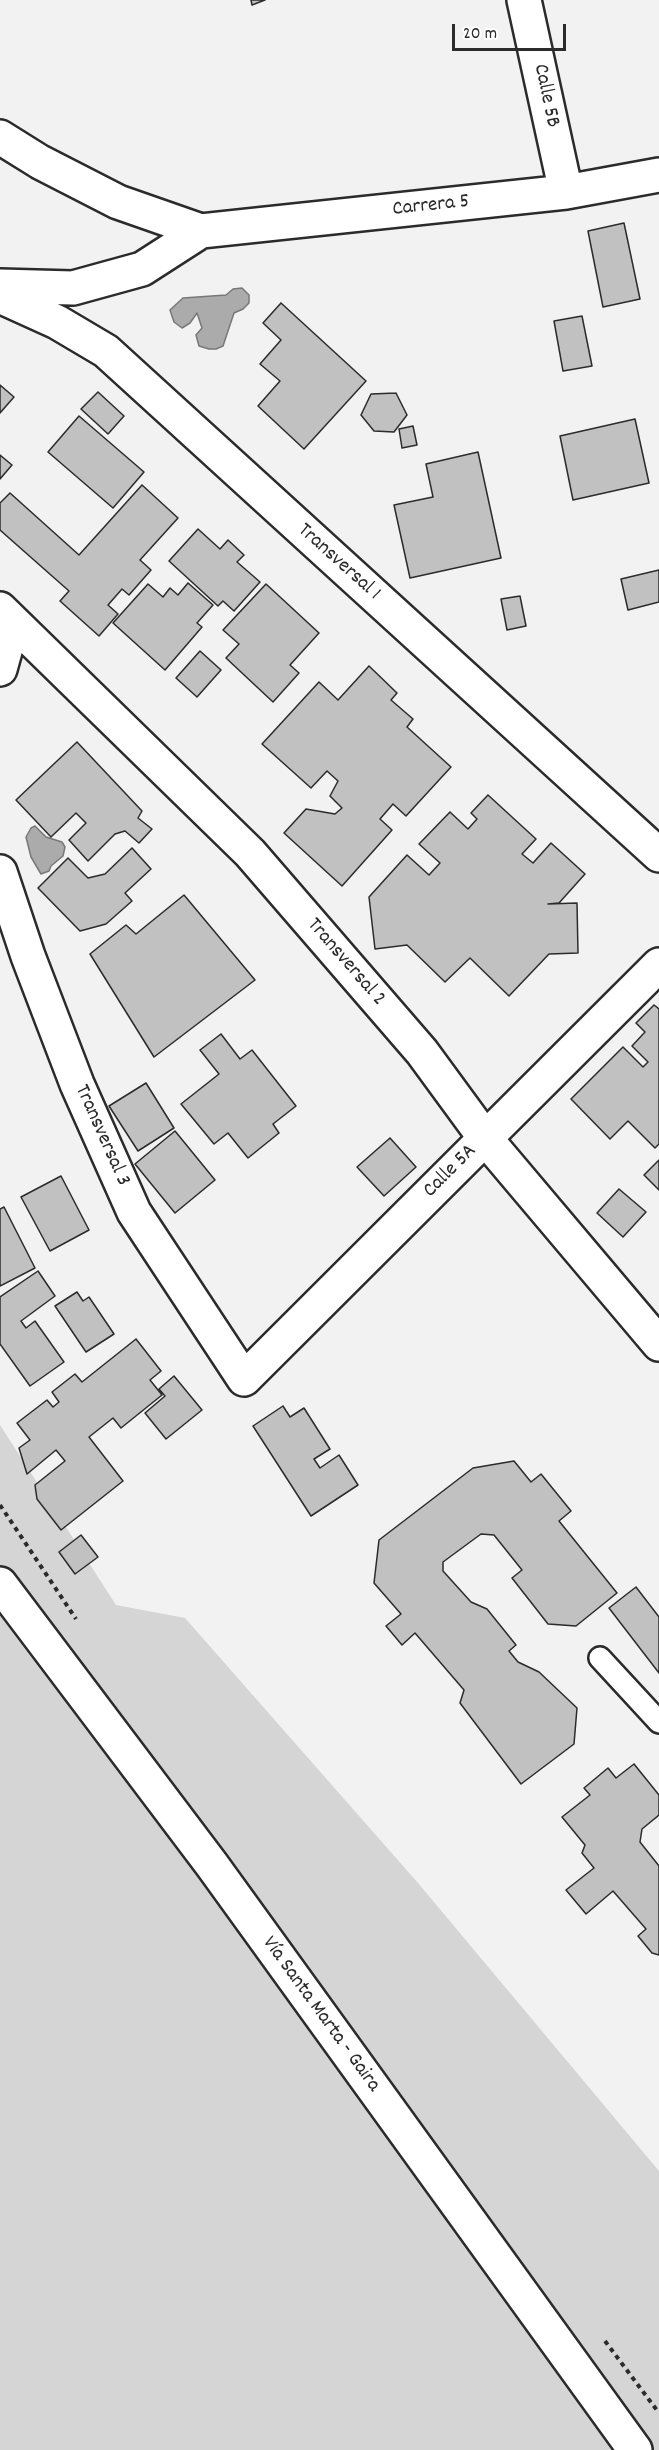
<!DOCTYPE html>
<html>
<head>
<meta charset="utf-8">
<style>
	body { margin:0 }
	#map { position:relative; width:659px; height:2450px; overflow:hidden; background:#f2f2f2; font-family:Dekko,sans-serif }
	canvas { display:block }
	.scale { position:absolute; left:452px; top:24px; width:114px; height:27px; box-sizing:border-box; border:3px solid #2b2b2b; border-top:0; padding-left:8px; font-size:18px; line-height:21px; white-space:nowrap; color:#2b2b2b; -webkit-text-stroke:4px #fff; paint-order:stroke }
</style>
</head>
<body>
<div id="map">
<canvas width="659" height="2450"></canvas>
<div class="scale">20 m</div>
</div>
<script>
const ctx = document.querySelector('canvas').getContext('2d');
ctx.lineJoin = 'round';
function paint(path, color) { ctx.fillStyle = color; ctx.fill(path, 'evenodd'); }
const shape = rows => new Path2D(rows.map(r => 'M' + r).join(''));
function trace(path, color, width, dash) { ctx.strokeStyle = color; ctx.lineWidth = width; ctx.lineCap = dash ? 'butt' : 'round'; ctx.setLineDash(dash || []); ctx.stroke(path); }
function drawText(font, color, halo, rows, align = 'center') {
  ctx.font = font + ' Dekko,sans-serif'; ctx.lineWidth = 4.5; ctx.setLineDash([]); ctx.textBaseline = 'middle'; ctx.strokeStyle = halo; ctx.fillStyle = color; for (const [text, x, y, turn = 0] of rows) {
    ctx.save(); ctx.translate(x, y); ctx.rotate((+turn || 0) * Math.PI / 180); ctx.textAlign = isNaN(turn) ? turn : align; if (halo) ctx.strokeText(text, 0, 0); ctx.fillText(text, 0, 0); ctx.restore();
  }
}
const green = shape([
	[0,1425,116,1605,185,1618,418,1883,659,2171,659,2450,0,2450]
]);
const water = shape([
	[242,288,249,295,249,303,243,309,234,313,223,346,216,349,209,349,199,346,196,335,202,328,197,313,190,323,182,328,174,322,170,310,183,298,226,295,233,289,242,288],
	[35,826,46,837,62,842,65,847,63,856,51,866,49,871,41,874,31,857,26,837,31,828,35,826]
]);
const building = shape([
	[251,0,265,0,252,5,251,0],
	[624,223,640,299,603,307,588,231,624,223],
	[281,303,366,381,304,449,258,406,280,381,260,364,281,340,263,323,281,303],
	[582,316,592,366,563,371,554,321,582,316],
	[0,385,14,397,0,413,0,385],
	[98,392,124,416,108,434,81,409,98,392],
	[396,393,407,415,394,432,374,431,361,415,371,394,396,393],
	[79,416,144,472,113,508,48,452,79,416],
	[635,419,649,483,573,500,560,436,635,419],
	[413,426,417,445,402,448,399,429,413,426],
	[478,452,501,558,410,578,394,505,433,497,426,464,478,452],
	[0,455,12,465,0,479,0,455],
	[142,485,178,518,140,560,151,570,129,595,122,589,108,605,118,614,99,636,60,601,69,591,0,530,0,503,10,493,79,555,142,485],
	[198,529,220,549,228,540,244,555,237,562,260,582,234,611,223,601,218,606,169,561,198,529],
	[659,570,659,602,628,610,621,579,659,570],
	[188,583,213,605,197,623,202,627,165,670,113,623,148,584,163,597,170,588,178,595,188,583],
	[266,584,319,633,290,665,299,673,273,702,226,658,239,644,223,630,266,584],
	[520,596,526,626,507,630,501,599,520,596],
	[200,651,221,670,197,697,176,678,200,651],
	[369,666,397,693,391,700,413,719,407,727,451,767,406,816,393,804,380,819,392,830,342,886,284,833,306,809,335,814,342,808,330,796,338,781,327,771,311,788,262,744,319,682,338,700,369,666],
	[77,742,142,811,138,818,152,829,139,843,125,831,115,834,88,861,69,840,86,823,76,813,51,837,16,800,77,742],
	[488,795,536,839,522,854,533,863,551,843,585,874,559,903,548,904,577,903,578,953,549,954,509,996,470,958,445,982,407,945,375,949,369,897,407,855,429,875,440,863,419,844,450,812,468,829,477,819,471,813,488,795],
	[132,848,151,869,125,893,132,901,106,924,80,931,38,888,68,858,88,878,105,874,132,848],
	[184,895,255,980,154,1057,90,954,126,925,136,934,184,895],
	[654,1005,659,1009,659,1144,655,1148,628,1121,610,1139,571,1099,623,1047,643,1067,648,1062,632,1046,645,1032,636,1023,654,1005],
	[221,1034,240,1059,252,1050,296,1106,273,1124,279,1133,248,1158,228,1133,214,1144,181,1104,219,1074,200,1050,221,1034],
	[146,1083,174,1128,138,1151,109,1106,146,1083],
	[175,1131,215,1180,175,1213,135,1164,175,1131],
	[390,1138,416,1167,384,1196,357,1167,390,1138],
	[659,1160,659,1190,644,1175,659,1160],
	[61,1176,89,1230,50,1251,21,1197,61,1176],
	[619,1189,646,1212,623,1237,597,1213,619,1189],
	[4,1207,35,1268,0,1286,0,1209,4,1207],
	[38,1271,55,1296,21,1321,26,1328,35,1321,64,1362,30,1386,0,1344,0,1297,38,1271],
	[77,1292,83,1301,89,1297,114,1334,86,1352,55,1306,77,1292],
	[136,1339,161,1371,150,1380,162,1395,121,1428,113,1418,89,1437,123,1481,61,1530,37,1499,35,1485,65,1461,56,1450,27,1474,19,1448,30,1440,17,1423,47,1400,53,1407,59,1402,52,1392,75,1374,82,1382,136,1339],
	[174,1376,202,1410,166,1439,145,1413,165,1396,159,1389,174,1376],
	[283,1406,290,1417,304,1408,330,1449,314,1459,320,1468,339,1455,358,1485,311,1516,253,1426,283,1406],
	[514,1461,531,1482,541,1474,571,1511,559,1521,617,1593,576,1626,548,1624,512,1578,522,1570,494,1535,481,1534,443,1562,443,1571,471,1602,487,1609,516,1645,509,1651,518,1662,539,1672,577,1708,574,1744,521,1784,460,1703,464,1690,415,1633,402,1645,386,1626,401,1614,374,1583,379,1540,473,1468,514,1461],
	[81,1535,98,1557,75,1574,59,1552,81,1535],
	[636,1587,659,1617,659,1673,609,1608,636,1587],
	[634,1764,659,1795,659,1815,642,1829,640,1842,659,1866,659,1955,652,1953,638,1936,646,1929,613,1891,586,1914,566,1890,594,1868,582,1853,585,1845,562,1817,590,1795,584,1788,608,1768,616,1778,634,1764]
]);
const path = shape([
	[0,1505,76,1619],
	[605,2341,659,2413]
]);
const service = shape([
	[600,1658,659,1722]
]);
const minor = shape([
	[524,0,566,192],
	[0,137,40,162,118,202,201,231,566,192,659,175],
	[0,286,73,288,142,269,201,231],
	[0,296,57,322,106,351,659,855],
	[0,609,250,853,422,1052,485,1138,659,1344],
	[0,669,13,622],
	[0,872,28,956,77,1084,134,1212,244,1379,659,965]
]);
const secondary = shape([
	[0,1584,212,1865,635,2450]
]);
const streetNames = [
	["Calle 5B",545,96,78],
	["Carrera 5",431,207,-6],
	["Transversal 1",338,563,42],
	["Transversal 2",345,963,49],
	["Transversal 3",101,1136,66],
	["Calle 5A",451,1172,-45],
	["Vía Santa Marta - Gaira",320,2015,54]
];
paint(green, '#d5d5d5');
paint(water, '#ababab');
trace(water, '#787878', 1.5);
paint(building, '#c1c1c1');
trace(building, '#2b2b2b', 1.5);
trace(service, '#2b2b2b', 26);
trace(minor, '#2b2b2b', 38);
trace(secondary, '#2b2b2b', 38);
trace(path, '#2b2b2b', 4, [4.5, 4.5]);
trace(service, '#fff', 21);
trace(minor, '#fff', 33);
trace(secondary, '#fff', 33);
drawText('21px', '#2b2b2b', '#fff', streetNames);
</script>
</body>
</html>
